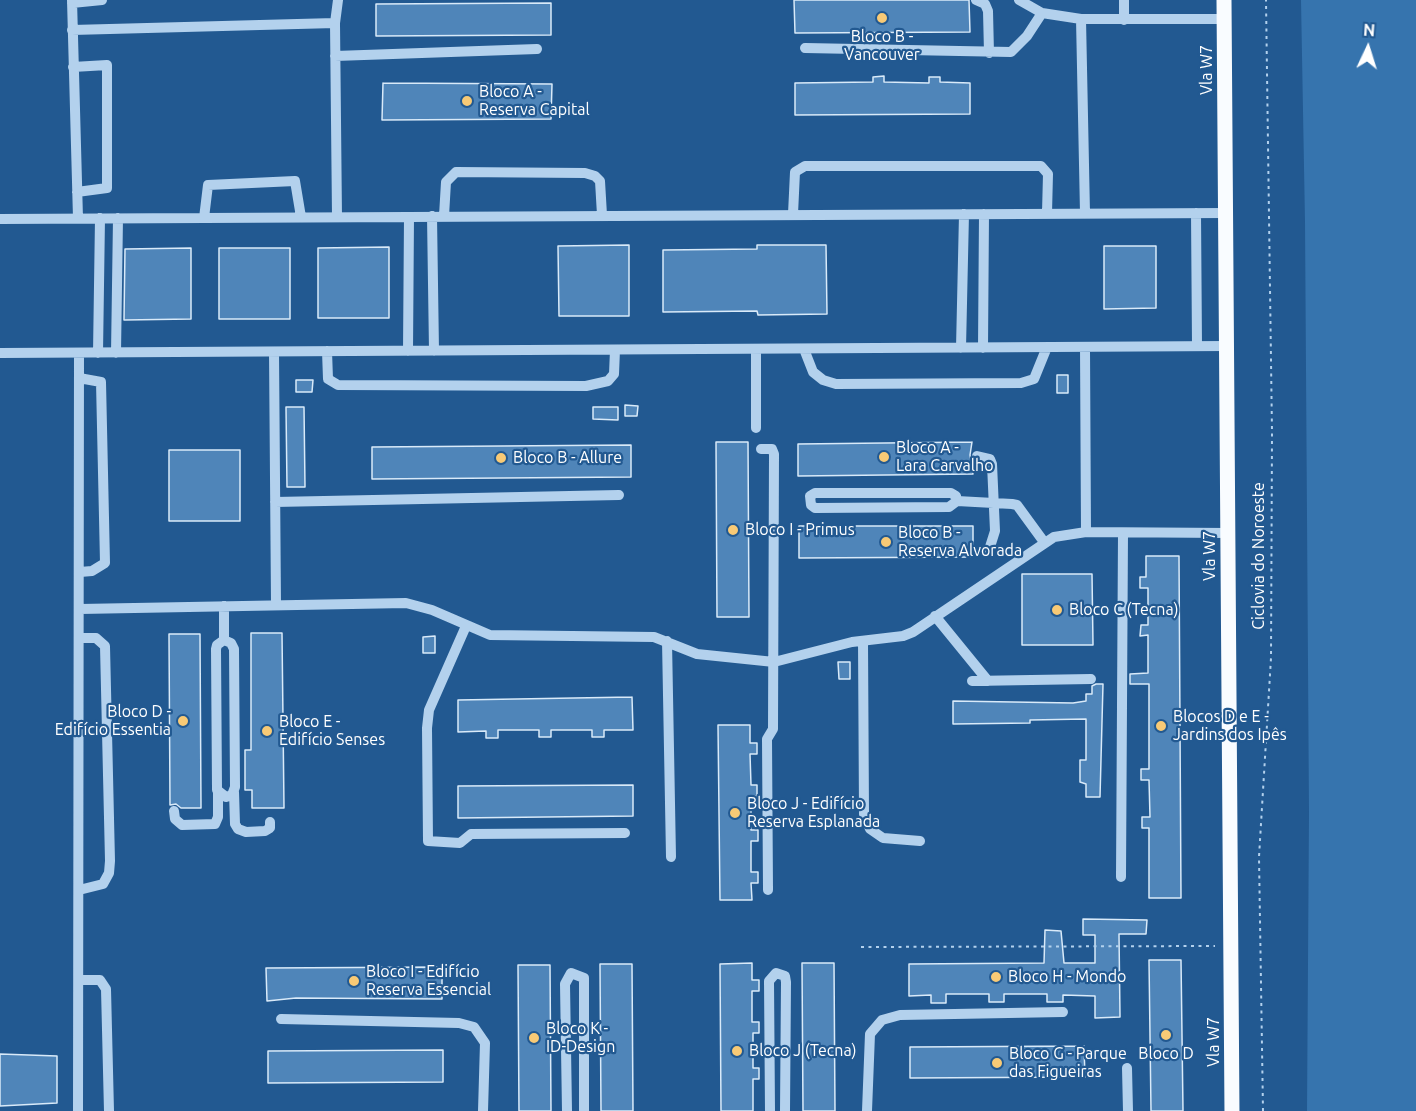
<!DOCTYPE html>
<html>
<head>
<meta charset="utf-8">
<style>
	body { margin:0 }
	#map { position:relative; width:1416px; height:1111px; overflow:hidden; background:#225991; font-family:Ubuntu,sans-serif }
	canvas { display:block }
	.north { position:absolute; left:1338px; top:18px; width:60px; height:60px; -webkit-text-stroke:4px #225991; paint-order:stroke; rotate:4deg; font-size:16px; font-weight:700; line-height:24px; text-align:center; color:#fff }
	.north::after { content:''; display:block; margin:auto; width:21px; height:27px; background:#fff; clip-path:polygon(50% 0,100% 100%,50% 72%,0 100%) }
</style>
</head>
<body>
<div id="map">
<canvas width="1416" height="1111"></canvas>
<div class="north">N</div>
</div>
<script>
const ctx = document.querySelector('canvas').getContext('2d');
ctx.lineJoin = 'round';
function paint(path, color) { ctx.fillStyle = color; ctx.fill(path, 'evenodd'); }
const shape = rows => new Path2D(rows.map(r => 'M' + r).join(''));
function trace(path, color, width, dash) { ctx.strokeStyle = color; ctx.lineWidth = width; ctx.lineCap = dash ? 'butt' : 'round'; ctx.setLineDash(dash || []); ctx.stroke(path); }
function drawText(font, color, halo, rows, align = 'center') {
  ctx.font = font + ' Ubuntu,sans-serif'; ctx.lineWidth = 4.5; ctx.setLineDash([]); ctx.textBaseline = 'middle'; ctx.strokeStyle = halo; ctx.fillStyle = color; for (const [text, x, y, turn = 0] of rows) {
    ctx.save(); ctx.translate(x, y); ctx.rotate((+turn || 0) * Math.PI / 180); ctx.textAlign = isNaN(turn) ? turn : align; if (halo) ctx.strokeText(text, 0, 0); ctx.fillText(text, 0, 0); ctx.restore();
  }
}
const green = shape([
	[1301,0,1416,0,1416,1111,1307,1111,1309,813,1305,222]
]);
const building = shape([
	[794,0,969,0,970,32,795,33,794,0],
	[551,3,551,35,376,36,376,4,551,3],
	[884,76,884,82,929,83,929,77,940,77,940,82,970,83,970,114,795,115,795,83,873,82,873,77,884,76],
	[383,83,552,84,551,119,382,120,383,83],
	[629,245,629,316,559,316,558,246,629,245],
	[757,245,826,245,827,314,758,315,757,311,663,312,663,250,757,249,757,245],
	[1104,246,1156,246,1156,308,1104,309,1104,246],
	[389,247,389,318,318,318,318,248,389,247],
	[191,248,191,319,124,320,125,249,191,248],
	[219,248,290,248,290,319,219,319,219,248],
	[1057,375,1068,375,1068,393,1057,393,1057,375],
	[296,380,313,380,312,392,296,392,296,380],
	[625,405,638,406,637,416,625,416,625,405],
	[286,407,304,407,305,487,287,487,286,407],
	[593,407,618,407,618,420,593,419,593,407],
	[716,442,748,442,749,617,717,617,716,442],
	[972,442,970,455,973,474,798,476,798,444,972,442],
	[631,445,631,477,372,479,372,447,631,445],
	[169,450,240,450,240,521,169,521,169,450],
	[799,526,973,526,973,557,799,558,799,526],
	[1146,556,1179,556,1181,898,1149,898,1149,828,1142,828,1142,817,1150,817,1149,780,1141,780,1141,769,1149,769,1149,684,1130,684,1130,674,1148,673,1148,635,1140,636,1141,625,1148,625,1148,588,1140,588,1140,577,1146,577,1146,556],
	[1022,574,1092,574,1093,645,1022,645,1022,574],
	[251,633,282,633,284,808,252,808,252,790,245,790,245,750,251,750,251,633],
	[169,634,200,634,201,808,181,808,176,804,170,805,169,634],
	[435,636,435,653,423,653,423,637,435,636],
	[838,662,850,662,850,679,839,679,838,662],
	[1096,684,1103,684,1100,797,1086,797,1086,784,1080,782,1080,760,1086,760,1086,719,1030,720,1030,723,953,724,953,701,1073,703,1086,701,1086,694,1092,694,1092,686,1096,684],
	[632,697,633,730,604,730,604,737,592,737,592,730,551,730,551,737,539,737,539,730,498,730,498,738,486,738,486,731,458,732,458,700,632,697],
	[718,725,750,725,750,743,757,743,757,754,750,754,751,785,757,785,757,796,751,796,751,830,758,830,758,841,751,841,751,872,758,872,758,883,751,883,752,900,720,900,718,725],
	[633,785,633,816,458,818,458,786,633,785],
	[1083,919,1147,920,1146,934,1119,934,1120,1017,1095,1018,1095,996,1063,995,1063,1002,1047,1002,1047,994,1004,994,1004,1002,989,1002,989,994,946,994,946,1003,931,1003,931,995,909,996,909,964,1044,963,1045,930,1061,931,1064,963,1095,963,1095,935,1083,935,1083,919],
	[1149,960,1181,960,1183,1111,1151,1111,1149,960],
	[752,963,752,980,759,980,759,991,752,991,752,1022,759,1022,759,1033,753,1033,753,1068,759,1068,759,1079,753,1079,753,1111,721,1111,720,964,752,963],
	[802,963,834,963,835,1111,803,1111,802,963],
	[600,964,632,964,633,1111,601,1111,600,964],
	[518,965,550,965,551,1111,519,1111,518,965],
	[442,967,442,999,296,998,267,1001,266,968,442,967],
	[1084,1046,1085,1077,910,1078,910,1047,1084,1046],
	[443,1050,443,1082,268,1083,268,1051,443,1050],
	[0,1054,57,1056,57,1103,0,1106,0,1054]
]);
const path = shape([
	[861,947,1215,946],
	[1263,1111,1259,857,1271,658,1272,432,1266,0]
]);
const minor = shape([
	[72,0,78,218],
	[976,0,985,4,988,11,989,53],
	[1019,0,1042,13,1081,19,1224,19],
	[1124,0,1124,20],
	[72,3,102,0],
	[1081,19,1085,213],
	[72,30,335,23],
	[805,48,1011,52,1027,36,1042,13],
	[335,56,537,49],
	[73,67,107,65,107,188,77,192],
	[1196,213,1197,346],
	[793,214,795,172,805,166,1041,166,1048,174,1047,213],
	[432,216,434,351],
	[444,216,446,182,456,172,585,173,595,176,600,181,602,215],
	[337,217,335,23,338,0],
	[204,218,208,185,295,181,301,217],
	[0,219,1226,213],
	[1085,347,1086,532],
	[961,348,964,214],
	[983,348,984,214],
	[756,349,756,428],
	[804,349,813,372,823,380,836,384,1021,383,1034,379,1047,347],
	[327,351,328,379,338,385,586,386,608,381,614,374,615,350],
	[408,351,409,217],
	[274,352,276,604],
	[0,353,1227,346],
	[98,353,100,218],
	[116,353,118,218],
	[79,378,101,382,105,563,92,571,80,572],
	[761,449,772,449,774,454,773,729,767,739,768,890],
	[977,456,990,459,992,464,995,531,989,550],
	[957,501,956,496,951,493,815,493,810,496,811,505,815,508,949,507,957,501,1012,504,1017,505,1044,542],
	[275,502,619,495],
	[224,606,224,640],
	[80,609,406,603,432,610,490,635,654,637,697,654,774,662,852,642,903,636,913,632,1054,537,1086,532,1228,533],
	[935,616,988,681],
	[466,626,429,710,427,728,428,841,460,843,471,834,625,833],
	[224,640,231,643,234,649,235,787,232,795,226,797,217,790,216,649,217,645,224,640],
	[667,641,671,857],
	[863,641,864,814,870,829,883,838,920,841],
	[972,681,1091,679],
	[234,792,235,824,238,829,246,832,265,831,270,828,270,822],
	[174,811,175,819,182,825,215,824,218,817,218,793],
	[1121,877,1123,533],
	[79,890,103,884,109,873,110,861,105,646,96,638,80,638],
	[79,980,100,980,106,989,109,1111],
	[281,1019,459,1023,474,1027,485,1043,483,1111],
	[1127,1068,1128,1111],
	[78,1111,79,353],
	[567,1111,565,984,571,973,584,978,584,1111],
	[770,1111,769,981,776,973,785,976,786,982,785,1111],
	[867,1111,870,1034,882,1020,900,1015,1063,1012]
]);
const major = shape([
	[1224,0,1232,1111]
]);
const markers = [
	[882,18,6,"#f8ca76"],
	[467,101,6,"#f8ca76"],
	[884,457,6,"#f8ca76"],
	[501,458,6,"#f8ca76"],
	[733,530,6,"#f8ca76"],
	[886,542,6,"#f8ca76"],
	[1057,610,6,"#f8ca76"],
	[183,721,6,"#f8ca76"],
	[1161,726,6,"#f8ca76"],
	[267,731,6,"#f8ca76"],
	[735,813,6,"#f8ca76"],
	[996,977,6,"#f8ca76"],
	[354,981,6,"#f8ca76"],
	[1166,1035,6,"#f8ca76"],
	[534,1038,6,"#f8ca76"],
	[737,1051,6,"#f8ca76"],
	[997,1063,6,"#f8ca76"]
];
const poiNames = [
	["Bloco B -",882,37,"center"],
	["Vancouver",882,55,"center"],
	["Bloco A -",479,92],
	["Reserva Capital",479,110],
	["Bloco A -",896,448],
	["Lara Carvalho",896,466],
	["Bloco B - Allure",513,458],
	["Bloco I - Primus",745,530],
	["Bloco B -",898,533],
	["Reserva Alvorada",898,551],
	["Bloco C (Tecna)",1069,610],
	["Bloco D -",171,712,"right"],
	["Edifício Essentia",171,730,"right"],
	["Blocos D e E -",1173,717],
	["Jardins dos Ipês",1173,735],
	["Bloco E -",279,722],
	["Edifício Senses",279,740],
	["Bloco J - Edifício",747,804],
	["Reserva Esplanada",747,822],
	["Bloco I - Edifício",366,972],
	["Reserva Essencial",366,990],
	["Bloco H - Mondo",1008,977],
	["Bloco K -",546,1029],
	["ID-Design",546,1047],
	["Bloco J (Tecna)",749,1051],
	["Bloco G - Parque",1009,1054],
	["das Figueiras",1009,1072],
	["Bloco D",1166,1054,"center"]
];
const streetNames = [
	["Vla W7",1207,70,-90],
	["Vla W7",1210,556,-90],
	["Ciclovia do Noroeste",1259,556,-90],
	["Vla W7",1214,1042,-90]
];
paint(green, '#3674ae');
paint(building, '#4f85b9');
trace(building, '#d9eaf9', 1.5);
trace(path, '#b3d1ed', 2, [3, 4.5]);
trace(minor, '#b3d1ed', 10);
trace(major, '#f9fcff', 15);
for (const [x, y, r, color] of markers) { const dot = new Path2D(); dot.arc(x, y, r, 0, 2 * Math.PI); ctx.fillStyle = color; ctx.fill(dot); trace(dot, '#225991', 2); }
drawText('16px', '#fff', '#225991', poiNames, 'left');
drawText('16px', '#fff', '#225991', streetNames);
</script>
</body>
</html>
